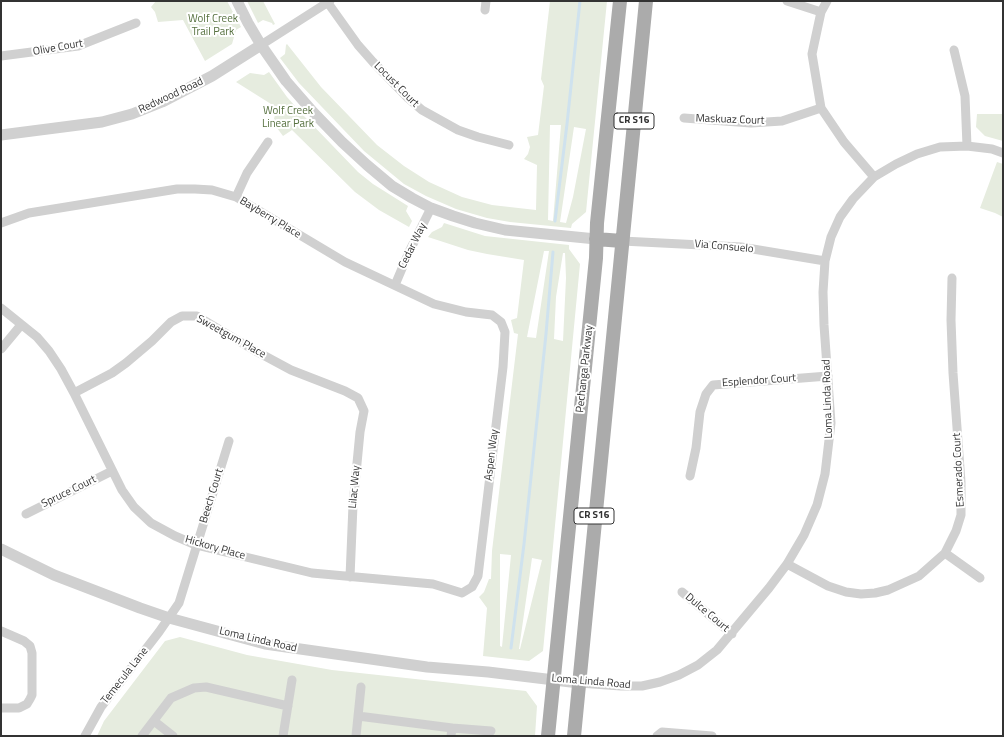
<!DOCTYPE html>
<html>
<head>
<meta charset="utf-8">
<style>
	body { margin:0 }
	#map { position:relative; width:1004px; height:737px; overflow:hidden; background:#fff; font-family:"Titillium Web",sans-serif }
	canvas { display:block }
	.frame { position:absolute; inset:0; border:2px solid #333; pointer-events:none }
</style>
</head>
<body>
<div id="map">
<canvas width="1004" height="737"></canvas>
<div class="frame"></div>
</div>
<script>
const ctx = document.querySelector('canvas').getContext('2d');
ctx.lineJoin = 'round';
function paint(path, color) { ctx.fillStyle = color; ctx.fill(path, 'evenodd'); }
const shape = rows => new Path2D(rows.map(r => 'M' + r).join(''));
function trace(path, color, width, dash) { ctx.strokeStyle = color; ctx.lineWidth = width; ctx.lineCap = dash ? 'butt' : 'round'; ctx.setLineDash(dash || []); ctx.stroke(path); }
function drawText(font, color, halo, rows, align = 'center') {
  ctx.font = font + ' "Titillium Web",sans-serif'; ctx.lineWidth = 4; ctx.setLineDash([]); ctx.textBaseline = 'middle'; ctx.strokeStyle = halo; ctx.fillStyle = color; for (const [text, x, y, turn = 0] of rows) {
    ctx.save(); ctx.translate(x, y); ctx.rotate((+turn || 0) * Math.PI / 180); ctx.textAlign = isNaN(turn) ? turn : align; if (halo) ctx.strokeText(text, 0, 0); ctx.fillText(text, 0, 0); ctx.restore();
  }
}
const green = shape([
	[156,1,227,1,241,27,236,30,232,44,205,61,183,20,158,22,155,12,151,7],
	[247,1,263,1,275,24,273,25,272,23,263,20,258,23],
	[550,1,607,1,586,212,572,224,571,228,510,222,487,218,456,209,426,196,404,184,364,151,299,83,280,58,285,54,286,45,287,44,321,87,377,145,404,166,429,182,462,197,492,205,536,210,537,165,524,159,528,154,530,147,527,137,538,135,544,86,541,79],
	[550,125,561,125,553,221,548,220],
	[574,127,586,129,573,197,566,223,560,222],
	[269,72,287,97,303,115,358,172,373,184,408,206,406,211,412,221,409,227,379,210,355,192,292,130,283,136,277,128,272,125,276,112,271,104,236,82,250,73,264,75],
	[977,114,1003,114,1003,141,985,136,976,127],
	[997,162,1003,164,1003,217,995,213,980,208],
	[444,223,485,236,569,245,569,249,580,264,543,651,529,661,483,656,487,608,479,597,484,592,489,579,491,579,492,551,518,334,514,333,511,320,517,318,524,260,487,254,468,250,428,237,432,232,442,227],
	[544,251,549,251,536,338,527,337],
	[563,253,565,253,566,278,563,341,554,339,556,297],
	[500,554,511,555,502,647,500,646],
	[532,558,542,560,520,649,519,649],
	[180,637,247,655,332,670,526,691,537,706,535,736,97,736,104,721,165,641]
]);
const stream = shape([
	[555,221,567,124,580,1],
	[511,648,524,544,546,334,553,252]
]);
const minor = shape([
	[787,1,821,12],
	[827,1,821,12,812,54,821,108,844,142,874,177],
	[328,3,358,45,373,62,408,98,422,110,458,130,478,137,509,145],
	[485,10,486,1],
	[261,45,330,1],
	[954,50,965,96,967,146],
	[1,56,78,46,136,23],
	[684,118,751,123,782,121,821,108],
	[236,197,247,173,268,142],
	[1,223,29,213,177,189,195,189,212,190,236,197,345,262,434,304,466,312,492,315,501,322,505,332,503,367,478,576,472,587,462,593,433,584,312,573,196,545,175,536,151,523,134,507,122,490,74,393,61,369,49,351,37,337,1,308],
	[622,241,741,247,825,261],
	[395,285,409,252,431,208],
	[1,349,21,325],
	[74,393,112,373,126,363,152,341,171,322,182,316,197,316,252,349,291,370,345,391,358,398,364,411,360,432,353,505,350,577],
	[690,476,696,448,700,412,706,394,713,385,828,376],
	[26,514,112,471],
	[945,553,980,578],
	[787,564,828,586,846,592,861,594,875,593,888,590,919,576,945,553,956,531,961,515,961,482,953,373,951,320,952,278],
	[682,592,732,634],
	[1,631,24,641,30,646,32,653,32,695,30,699,27,704,19,708,1,708],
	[579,683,621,686,642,686,660,682,679,675,698,665,717,650,769,588,787,564,804,535,817,505,825,474,831,423,824,325,823,292,825,261,831,237,840,217,853,199,874,177,896,164,917,154,940,147,967,146,992,149,1003,153],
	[358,716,452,728,451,736],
	[154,721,173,736],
	[452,728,491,731],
	[85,736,101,707,159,632,179,603,229,441],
	[142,736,171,698,194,688,206,687,288,706],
	[283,736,292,680],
	[356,736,361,687],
	[657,736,662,732,712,736]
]);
const tertiary = shape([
	[237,1,248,23,261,45,286,81,313,112,342,142,367,165,392,186,412,198,431,208,453,216,475,223,505,230,596,239],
	[1,135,102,122,132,114,162,102,212,76,261,45],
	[1,549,54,575,140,608,169,618,265,644,427,667,488,672,579,683]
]);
const primary = shape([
	[596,239,622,241],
	[548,736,596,258,597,223,620,1],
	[574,736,646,1]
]);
const shields = [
	[634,121,40],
	[594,516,40]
];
const shieldNames = [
	["CR S16",634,121],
	["CR S16",594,516]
];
const parkNames = [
	["Wolf Creek",213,19],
	["Trail Park",213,32],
	["Wolf Creek",288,111],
	["Linear Park",288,124]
];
const streetNames = [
	["Olive Court",58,48,-10],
	["Locust Court",396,85,45],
	["Redwood Road",171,96,-25],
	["Maskuaz Court",730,120,2],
	["Bayberry Place",270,218,31],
	["Cedar Way",413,246,-64],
	["Via Consuelo",724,247,5],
	["Sweetgum Place",231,337,29],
	["Pechanga Parkway",585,369,-84],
	["Esplendor Court",759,381,-4],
	["Loma Linda Road",828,399,-92],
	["Aspen Way",492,455,-83],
	["Esmerado Court",959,470,-93],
	["Lilac Way",355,487,-85],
	["Spruce Court",69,492,-26],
	["Beech Court",212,496,-73],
	["Hickory Place",215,548,16],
	["Dulce Court",707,613,40],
	["Loma Linda Road",258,640,13],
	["Temecula Lane",125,676,-52],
	["Loma Linda Road",591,682,5]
];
paint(green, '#e6ecdf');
trace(stream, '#cfe2ee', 3);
trace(minor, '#d0d0d0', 9);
trace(tertiary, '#d0d0d0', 11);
trace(primary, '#ababab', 14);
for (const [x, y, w] of shields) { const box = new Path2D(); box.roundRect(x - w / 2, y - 8, w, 16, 3); ctx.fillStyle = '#fff'; ctx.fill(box); trace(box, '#333', 1); }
drawText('bold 10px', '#333', null, shieldNames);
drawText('11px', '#56703f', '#fff', parkNames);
drawText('11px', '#333', '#fff', streetNames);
</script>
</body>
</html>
